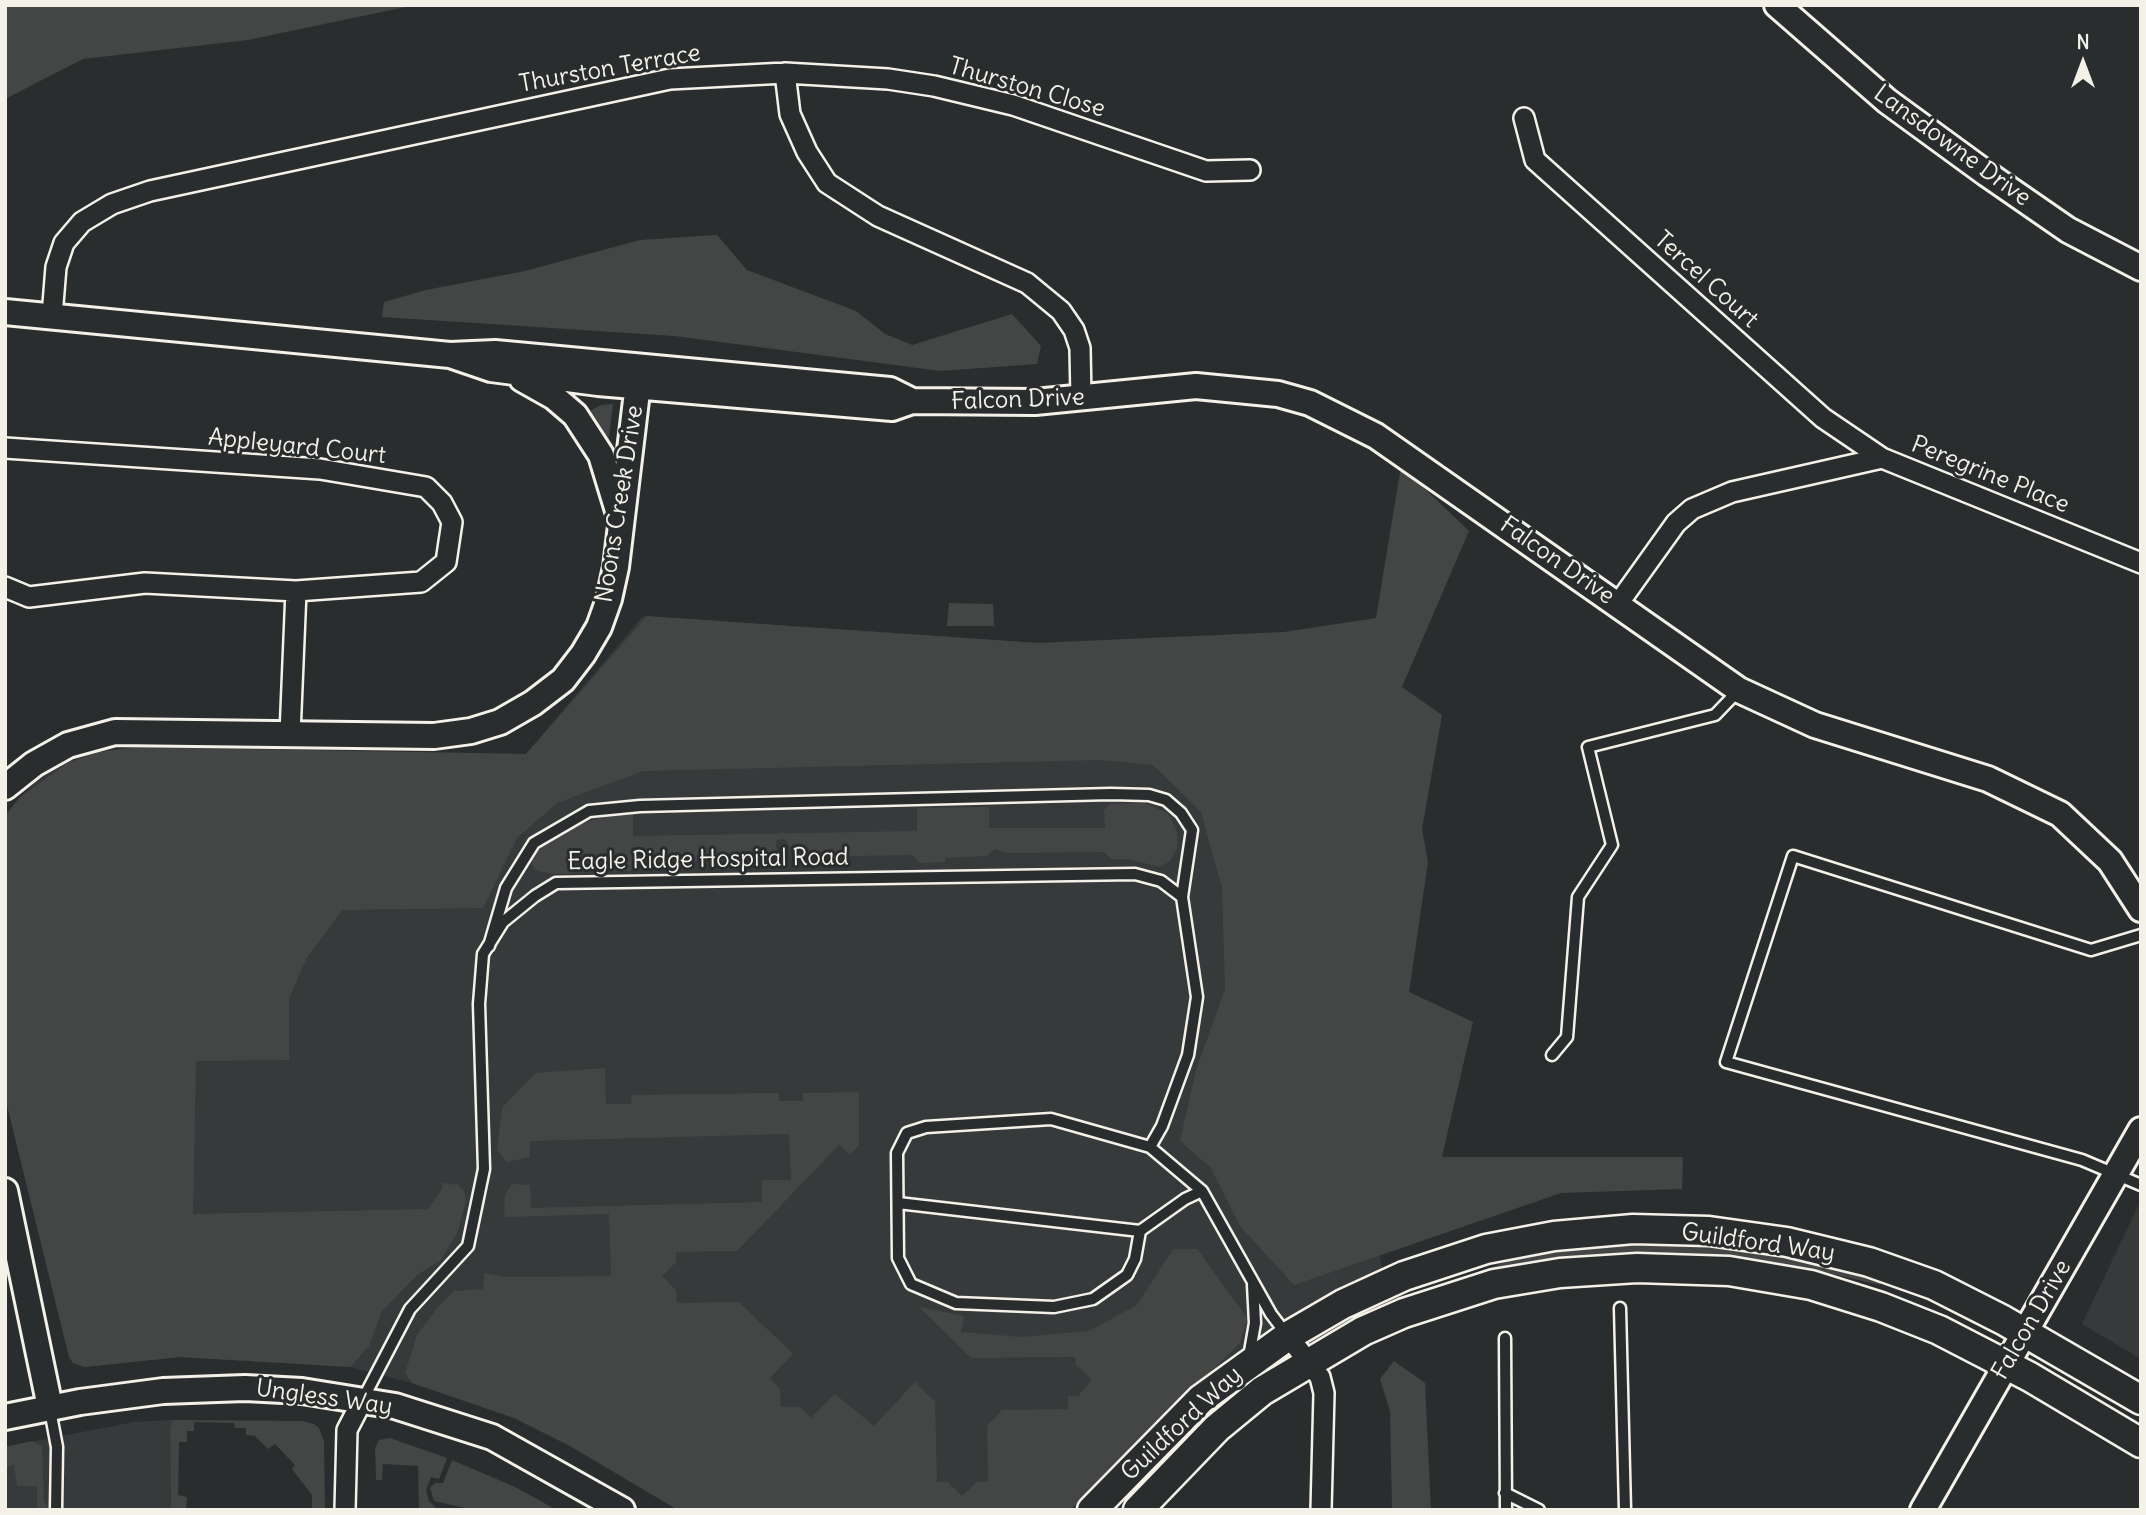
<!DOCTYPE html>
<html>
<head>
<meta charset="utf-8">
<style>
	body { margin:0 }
	#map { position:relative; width:2146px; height:1515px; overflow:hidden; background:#2a2d2e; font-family:Delius,sans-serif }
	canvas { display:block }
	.frame { position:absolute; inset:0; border:7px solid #f4f1e8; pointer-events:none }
	.north { position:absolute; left:2048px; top:28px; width:70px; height:70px; -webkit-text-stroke:5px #2a2d2e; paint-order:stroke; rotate:0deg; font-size:19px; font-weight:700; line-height:28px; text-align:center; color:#f4f1e8 }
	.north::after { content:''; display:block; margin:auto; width:24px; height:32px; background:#f4f1e8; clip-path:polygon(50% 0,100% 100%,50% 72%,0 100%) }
</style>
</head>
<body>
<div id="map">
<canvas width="2146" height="1515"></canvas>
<div class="frame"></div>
<div class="north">N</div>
</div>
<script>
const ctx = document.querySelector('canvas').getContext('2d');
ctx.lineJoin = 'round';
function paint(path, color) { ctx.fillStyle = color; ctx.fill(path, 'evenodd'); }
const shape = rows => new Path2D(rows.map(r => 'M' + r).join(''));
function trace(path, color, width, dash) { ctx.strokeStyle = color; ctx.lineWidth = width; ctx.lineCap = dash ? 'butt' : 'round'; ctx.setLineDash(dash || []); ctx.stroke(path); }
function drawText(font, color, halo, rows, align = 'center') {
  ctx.font = font + ' Delius,sans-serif'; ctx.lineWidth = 6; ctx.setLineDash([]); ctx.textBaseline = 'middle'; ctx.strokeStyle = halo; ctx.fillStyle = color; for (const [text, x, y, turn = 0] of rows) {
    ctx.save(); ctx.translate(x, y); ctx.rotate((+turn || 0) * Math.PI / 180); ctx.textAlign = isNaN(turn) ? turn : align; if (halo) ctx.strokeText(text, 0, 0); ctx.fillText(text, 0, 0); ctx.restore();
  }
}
const built = shape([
	[643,616,1291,660,1382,1268,1180,1404,1070,1510,678,1510,570,1446,514,1418,412,1383,350,1367,180,1357,85,1367,73,1363,69,1357,5,1097,5,816,19,798,41,777,69,762,99,752,135,747,526,754],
	[2141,1200,2141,1359,2082,1324],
	[173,1420,170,1428,171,1510,5,1510,5,1447,134,1422]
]);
const green = shape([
	[5,5,415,5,248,40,83,59,5,99],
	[717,235,747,270,856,311,885,334,912,345,1012,314,1041,346,1037,364,940,371,675,336,382,317,384,302,426,290,525,271,640,240],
	[613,404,608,445,586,413,601,405],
	[1401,466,1469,531,1402,687,1442,715,1422,829,1428,862,1409,992,1473,1022,1442,1157,1683,1157,1682,1189,1561,1193,1294,1285,1240,1226,1210,1167,1180,1141,1196,1070,1225,989,1222,887,1201,812,1153,765,1101,760,643,771,557,803,517,838,483,908,342,910,306,959,289,999,289,1060,196,1061,193,1214,428,1209,442,1189,442,1183,458,1185,464,1191,466,1200,458,1231,441,1260,417,1275,382,1311,369,1346,350,1367,180,1357,85,1367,73,1363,69,1357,5,1097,5,816,19,798,69,762,99,752,135,747,526,754,647,616,1037,643,1284,632,1376,618],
	[949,603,993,604,994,626,947,626],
	[1144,803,1168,813,1177,832,1177,848,1170,861,1160,867,1128,859,1111,859,1104,852,1005,853,995,849,987,856,945,858,945,862,920,863,913,855,794,857,785,839,776,840,777,852,757,852,754,859,637,863,630,871,552,874,535,870,530,858,540,843,562,830,610,815,633,813,633,836,917,831,917,808,989,807,989,828,1105,828,1104,810,1110,804],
	[605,1068,606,1104,631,1104,632,1095,779,1093,779,1101,803,1101,803,1093,859,1092,859,1145,850,1155,839,1145,737,1251,676,1252,676,1262,662,1276,676,1290,677,1303,739,1302,793,1354,770,1378,780,1389,781,1407,800,1407,811,1418,835,1394,874,1426,915,1382,935,1402,937,1482,948,1482,962,1496,977,1482,988,1481,987,1426,1002,1410,1068,1409,1068,1396,1078,1396,1092,1380,1076,1365,1075,1357,971,1358,919,1307,964,1316,961,1332,1021,1337,1089,1331,1137,1305,1173,1249,1197,1249,1248,1319,1239,1344,1070,1510,678,1510,570,1446,514,1418,412,1383,405,1373,417,1335,437,1308,454,1291,483,1289,484,1273,507,1277,611,1276,609,1214,504,1217,505,1195,512,1184,530,1185,531,1208,762,1202,762,1180,791,1180,789,1134,530,1141,530,1157,507,1162,497,1150,502,1108,536,1073],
	[1626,1240,1741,1245,1883,1278,1880,1285,1824,1272,1768,1266,1466,1280,1465,1277,1530,1253],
	[1394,1361,1425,1383,1431,1510,1392,1510,1390,1411,1380,1379],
	[173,1420,303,1421,314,1424,319,1428,324,1442,325,1510,312,1510,312,1495,292,1469,295,1465,275,1444,268,1449,255,1436,246,1435,246,1428,235,1428,234,1423,194,1422,194,1431,187,1431,187,1442,179,1442,178,1495,187,1497,186,1508,221,1510,171,1510,170,1428],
	[390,1438,447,1458,439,1479,431,1477,426,1490,429,1501,436,1508,446,1510,419,1510,418,1466,383,1464,382,1480,376,1480,375,1448,379,1440],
	[32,1441,42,1447,44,1501,48,1508,44,1510,37,1510,37,1486,17,1486,14,1465,5,1467,5,1447],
	[452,1460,515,1487,557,1510,474,1510,434,1501,430,1488,435,1483,443,1483]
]);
const service = shape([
	[2141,935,2091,950,1793,856,1726,1062,2082,1160,2141,1185],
	[489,946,506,888,534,843,589,811,640,806,1111,794,1149,795,1166,800,1181,813,1192,830,1182,897,1197,997,1188,1055,1162,1126,1150,1147,1202,1191,1271,1314,1287,1335],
	[1552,1055,1567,1037,1578,897,1612,845,1588,747,1715,715,1739,690],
	[1150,1147,1051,1119,926,1127,907,1133,897,1153,898,1258,911,1284,956,1303,1054,1307,1093,1299,1127,1275,1135,1259,1140,1231,1185,1199,1202,1191],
	[898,1203,1140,1231],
	[1620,1308,1625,1510],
	[1505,1338,1506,1510],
	[1249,1357,1255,1323,1253,1285],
	[363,1399,410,1309,468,1246,484,1169,479,1004,483,954,503,922,535,896,556,883,1135,874,1161,881,1182,897],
	[50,1410,57,1447,56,1510],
	[1505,1493,1539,1510]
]);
const minor = shape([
	[785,73,790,114,807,152,827,183,878,216,1027,283,1061,311,1074,330,1080,348,1081,398],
	[1524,118,1535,160,1823,418,1882,458,2141,563],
	[52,316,56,267,64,243,82,222,112,204,150,191,670,79,785,73,888,79,934,86,1013,105,1206,171,1250,170],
	[5,448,320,469,426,487,442,503,452,522,446,562,421,582,296,591,145,583,29,597,5,587],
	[1618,604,1676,523,1692,509,1732,492,1882,458],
	[290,734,296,591],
	[1288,1336,1320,1377,1324,1393,1321,1510],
	[345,1510,347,1430,362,1401]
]);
const tertiary = shape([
	[1777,5,1887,101,1987,174,2068,230,2141,268],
	[5,312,450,355,495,353,890,390,912,401],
	[450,355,491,369,598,383,892,408,912,401,1035,402,1196,386,1278,394,1310,403,1376,436,1739,690,1815,725,1988,779,2060,814,2110,861,2141,909],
	[522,379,554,397,575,415,601,455,619,514],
	[5,787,34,764,68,745,115,732,434,736,471,731,500,722,533,703,563,680,583,654,599,627,609,599,616,567,640,367],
	[5,1191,50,1407],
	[5,1417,80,1402,163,1391,245,1388,302,1391,395,1406,492,1437,622,1510],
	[1923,1510,2141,1130]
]);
const secondary = shape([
	[1092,1510,1201,1399,1288,1336,1343,1304,1404,1276,1486,1249,1554,1236,1633,1229,1709,1231,1787,1242,1869,1262,1934,1285,2003,1320,2141,1400],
	[1138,1510,1217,1428,1262,1391,1363,1331,1404,1313,1494,1284,1560,1273,1637,1268,1729,1271,1811,1285,1881,1307,1939,1330,2030,1377,2141,1443]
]);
const streetNames = [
	["Thurston Terrace",610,69,-10],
	["Thurston Close",1027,88,16],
	["Lansdowne Drive",1952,146,36],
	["Tercel Court",1706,280,42],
	["Falcon Drive",1018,400,-2],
	["Appleyard Court",297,447,6],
	["Peregrine Place",1990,475,22],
	["Noons Creek Drive",620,504,-81],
	["Falcon Drive",1557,561,35],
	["Eagle Ridge Hospital Road",708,860,-1],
	["Guildford Way",1758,1243,8],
	["Falcon Drive",2032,1320,-60],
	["Ungless Way",324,1398,8],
	["Guildford Way",1182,1424,-43]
];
paint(built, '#373a3a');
paint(green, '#444645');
trace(service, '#f4f1e8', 15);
trace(minor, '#f4f1e8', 24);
trace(tertiary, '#f4f1e8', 30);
trace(secondary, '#f4f1e8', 33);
trace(service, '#2a2d2e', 10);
trace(minor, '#2a2d2e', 19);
trace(tertiary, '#2a2d2e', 24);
trace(secondary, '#2a2d2e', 28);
drawText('24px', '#f4f1e8', '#2a2d2e', streetNames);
</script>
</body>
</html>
